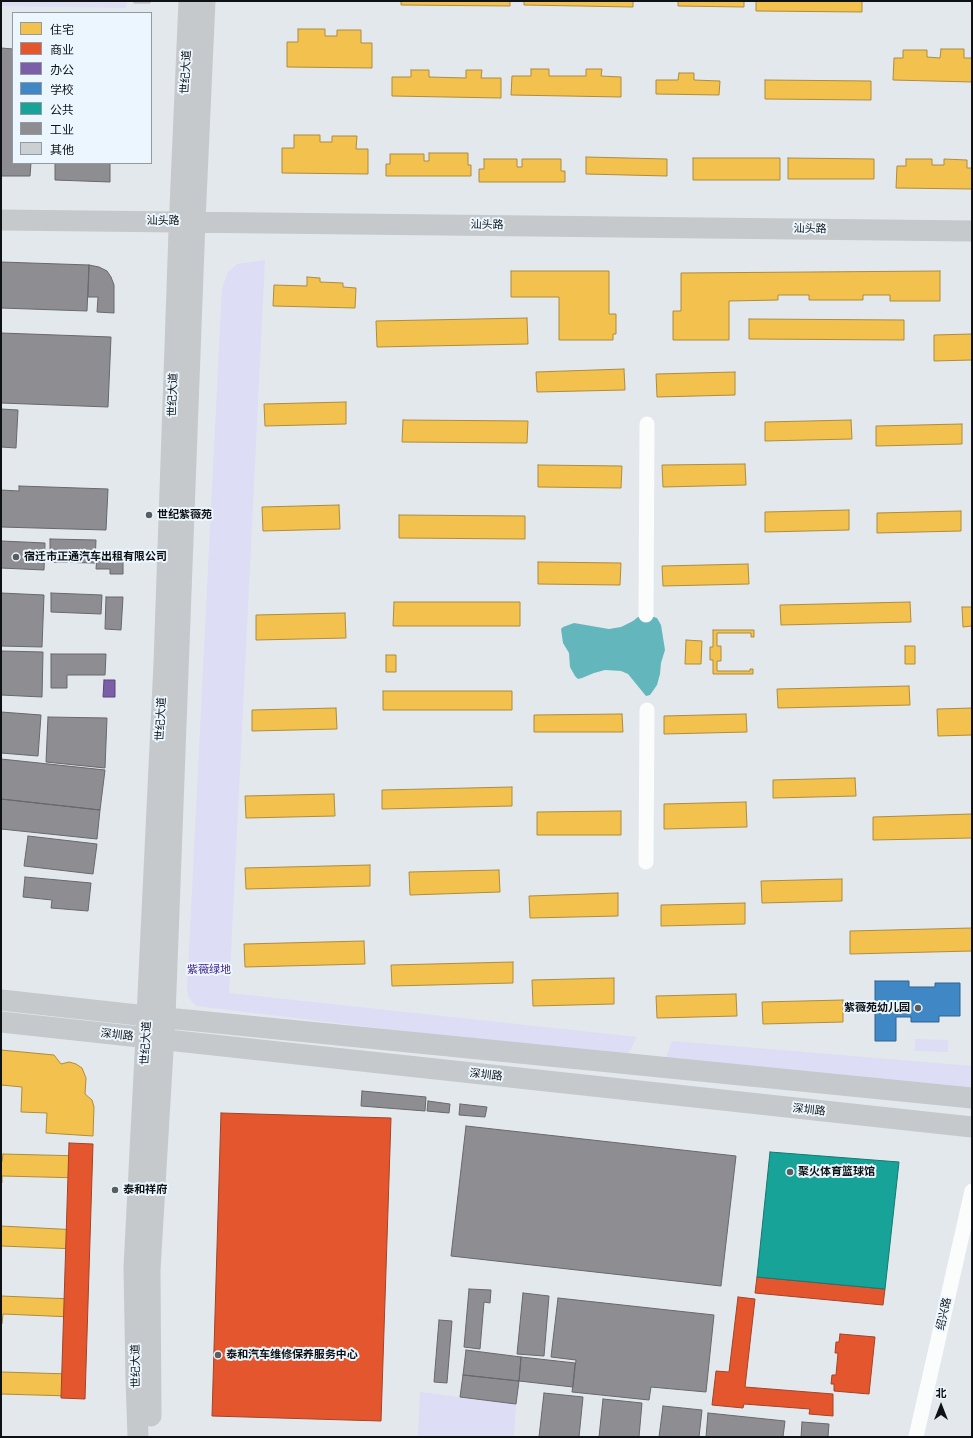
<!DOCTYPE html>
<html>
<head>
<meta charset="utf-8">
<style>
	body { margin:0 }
	#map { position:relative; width:973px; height:1438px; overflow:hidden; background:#e3e8ed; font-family:"Work Sans","Noto Sans SC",sans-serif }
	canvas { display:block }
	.frame { position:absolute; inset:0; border:2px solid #0f1214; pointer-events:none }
	.legend { position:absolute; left:12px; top:12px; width:140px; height:152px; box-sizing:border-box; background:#ecf6fe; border:1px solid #949ba0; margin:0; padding:5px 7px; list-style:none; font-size:12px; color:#0f1214 }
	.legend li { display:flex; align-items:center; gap:8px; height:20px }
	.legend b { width:20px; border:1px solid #949ba0 }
	.north { position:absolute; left:921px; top:1386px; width:40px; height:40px; -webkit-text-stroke:3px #ecf6fe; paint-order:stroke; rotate:0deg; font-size:11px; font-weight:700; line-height:16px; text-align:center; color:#0f1214 }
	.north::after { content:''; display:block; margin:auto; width:14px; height:18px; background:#0f1214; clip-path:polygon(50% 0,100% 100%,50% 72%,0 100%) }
</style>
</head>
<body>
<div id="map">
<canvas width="973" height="1438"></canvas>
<div class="frame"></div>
<ul class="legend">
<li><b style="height:11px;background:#f2c14e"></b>住宅</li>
<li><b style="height:11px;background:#e4572e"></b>商业</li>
<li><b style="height:11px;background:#7b5ea7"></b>办公</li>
<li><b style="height:11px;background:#3f88c5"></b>学校</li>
<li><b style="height:11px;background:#17a398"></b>公共</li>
<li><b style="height:11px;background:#8d8d92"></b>工业</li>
<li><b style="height:11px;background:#cdd0d3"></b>其他</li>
</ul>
<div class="north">北</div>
</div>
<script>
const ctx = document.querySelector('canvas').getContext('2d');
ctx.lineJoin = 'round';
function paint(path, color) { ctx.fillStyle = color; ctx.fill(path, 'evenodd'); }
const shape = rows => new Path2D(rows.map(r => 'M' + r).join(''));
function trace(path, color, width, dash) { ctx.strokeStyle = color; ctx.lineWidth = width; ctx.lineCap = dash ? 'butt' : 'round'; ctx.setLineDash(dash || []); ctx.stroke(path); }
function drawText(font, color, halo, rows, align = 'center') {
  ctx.font = font + ' "Work Sans","Noto Sans SC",sans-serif'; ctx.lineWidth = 4; ctx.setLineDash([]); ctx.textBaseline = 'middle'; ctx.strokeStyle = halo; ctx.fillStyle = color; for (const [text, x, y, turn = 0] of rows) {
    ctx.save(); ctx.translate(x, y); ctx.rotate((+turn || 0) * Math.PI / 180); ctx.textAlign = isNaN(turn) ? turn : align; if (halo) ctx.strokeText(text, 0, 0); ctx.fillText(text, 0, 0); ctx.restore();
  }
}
const green = shape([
	[1,1,127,1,126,8,1,6],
	[265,260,229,993,637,1037,626,1058,204,1007,197,1006,192,1002,188,996,187,990,222,288,228,272,237,264],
	[915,1039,948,1040,948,1052,915,1051],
	[672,1041,972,1066,972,1086,963,1090,665,1061],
	[420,1392,516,1404,514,1437,418,1437]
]);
const water = shape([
	[638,617,654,617,657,618,661,625,665,650,661,663,660,674,657,685,650,695,646,696,628,674,621,671,605,670,594,673,582,678,578,679,575,676,570,667,569,653,563,643,561,629,563,627,574,623,609,629,621,627,633,621]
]);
const homes = shape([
	[401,1,510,1,510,6,401,5,401,1],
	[524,1,633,1,633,7,524,5,524,1],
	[678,1,744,1,744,7,678,6,678,1],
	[756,1,862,1,862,12,756,11,756,1],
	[298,29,325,29,325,36,337,36,337,30,361,30,361,43,372,43,372,68,287,67,287,42,298,42,298,29],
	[941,49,964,49,964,58,972,58,972,82,893,80,894,58,903,58,903,50,927,50,927,57,940,58,941,49],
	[531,69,549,69,549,76,586,76,586,69,602,69,601,76,621,77,621,97,511,95,512,76,531,76,531,69],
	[411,70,429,70,429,77,466,78,466,70,482,70,481,78,501,78,501,98,392,96,392,77,411,77,411,70],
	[679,73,694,73,694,80,720,81,719,95,656,94,656,80,678,80,679,73],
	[765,80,871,81,871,100,765,99,765,80],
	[294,135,320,135,320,142,332,142,332,136,357,136,356,149,368,149,368,174,282,173,282,148,294,148,294,135],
	[429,153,468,153,468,165,471,165,471,176,386,176,386,164,390,164,390,154,424,154,424,161,429,161,429,153],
	[586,157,667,159,667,176,586,174,586,157],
	[693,158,780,158,780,180,693,180,693,158],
	[788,158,874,159,874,179,788,179,788,158],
	[484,159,517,159,517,167,522,167,522,159,561,159,561,171,565,171,565,182,479,182,479,169,484,169,484,159],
	[906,159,932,159,932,165,944,165,944,159,967,160,967,168,972,168,972,189,896,188,897,166,906,166,906,159],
	[511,271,609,271,609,314,616,314,616,334,613,334,613,340,559,340,559,297,511,297,511,271],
	[940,271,940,301,890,301,890,295,863,295,863,300,809,300,809,295,778,295,778,300,729,301,729,340,673,340,673,311,681,311,681,273,940,271],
	[307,277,320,278,320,282,343,283,343,287,356,288,355,308,273,306,274,285,307,286,307,277],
	[527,318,528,344,377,347,376,321,527,318],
	[749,319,904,320,904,340,749,339,749,319],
	[972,334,972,360,934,361,934,335,972,334],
	[624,369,625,390,537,392,536,372,624,369],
	[735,372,735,395,657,397,656,374,735,372],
	[346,402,346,424,265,426,264,404,346,402],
	[403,420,528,421,527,443,402,442,403,420],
	[851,420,852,439,765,441,765,422,851,420],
	[962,424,962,444,876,446,876,426,962,424],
	[745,464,746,485,663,487,662,465,745,464],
	[538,465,622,466,621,488,538,487,538,465],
	[339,505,340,529,263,531,262,507,339,505],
	[849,510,849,530,765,532,765,512,849,510],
	[961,511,961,531,877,533,877,513,961,511],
	[399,515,525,516,525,539,399,538,399,515],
	[538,562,621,563,620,585,538,584,538,562],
	[748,564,749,584,663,586,662,566,748,564],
	[394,602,520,602,520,626,393,626,394,602],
	[910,602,911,622,781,625,780,605,910,602],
	[962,607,972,607,972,626,963,627,962,607],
	[345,613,346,638,256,640,256,615,345,613],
	[713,630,754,630,754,637,751,637,751,633,717,633,717,646,721,646,721,661,717,661,717,671,750,671,750,669,753,669,753,674,713,674,713,660,710,660,710,647,713,647,713,630],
	[686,640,702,641,701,664,685,664,686,640],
	[905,646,915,646,915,664,905,664,905,646],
	[386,655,396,655,396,672,386,672,386,655],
	[909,686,910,705,778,708,777,689,909,686],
	[383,691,512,691,512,710,383,710,383,691],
	[336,708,337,729,252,731,252,710,336,708],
	[972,708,972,735,938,736,937,709,972,708],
	[622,714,623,732,534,732,534,715,622,714],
	[746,714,747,732,664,734,664,716,746,714],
	[855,778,856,796,773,798,773,780,855,778],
	[512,787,512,806,382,809,382,790,512,787],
	[334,794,335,816,246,818,245,796,334,794],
	[746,802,747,827,664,829,664,804,746,802],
	[621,811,621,835,537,835,537,812,621,811],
	[972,814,972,838,873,840,873,817,972,814],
	[370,865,370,886,246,889,245,868,370,865],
	[499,870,500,892,410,895,409,872,499,870],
	[842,879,842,901,762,903,761,881,842,879],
	[618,893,618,916,530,918,529,896,618,893],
	[745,903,745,924,661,926,661,905,745,903],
	[972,928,972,951,850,954,850,931,972,928],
	[364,941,365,964,245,967,244,944,364,941],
	[513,962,513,983,392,986,391,965,513,962],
	[614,978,614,1004,533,1006,532,980,614,978],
	[736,994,737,1016,657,1018,656,996,736,994],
	[843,1000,843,1022,763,1024,762,1002,843,1000],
	[1,1050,54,1055,61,1064,69,1062,76,1064,82,1068,86,1078,85,1094,92,1100,94,1107,93,1136,46,1133,47,1113,21,1112,22,1087,1,1085,1,1050],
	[3,1154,83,1156,82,1178,2,1176,2,1183,1,1183,1,1162,2,1162,3,1154],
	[1,1226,78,1230,77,1249,1,1246,1,1226],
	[1,1296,73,1299,72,1317,3,1314,2,1324,1,1324,1,1296],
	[1,1372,71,1374,70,1396,1,1394,1,1372]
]);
const shops = shape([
	[221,1113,391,1118,381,1421,212,1416,221,1113],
	[69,1143,93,1144,85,1399,61,1398,69,1143],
	[757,1277,885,1289,883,1305,755,1293,757,1277],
	[738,1297,755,1299,745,1387,833,1394,833,1416,809,1414,810,1409,744,1404,743,1408,712,1405,716,1371,729,1372,738,1297],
	[840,1334,875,1337,869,1394,834,1391,834,1384,831,1384,832,1375,836,1375,838,1353,835,1353,836,1342,839,1342,840,1334]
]);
const offices = shape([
	[104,680,115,680,115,697,103,697,104,680]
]);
const schools = shape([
	[875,981,909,981,909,987,935,987,935,983,960,983,960,1016,939,1016,939,1022,911,1022,911,1017,896,1017,896,1041,875,1041,875,981]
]);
const public = shape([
	[770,1152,899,1162,885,1289,757,1277,770,1152]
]);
const industry = shape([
	[1,48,13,49,13,163,31,163,30,176,1,176,1,48],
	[55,163,110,163,110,182,55,180,55,163],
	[1,262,89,265,87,311,1,308,1,262],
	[89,265,99,267,107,271,111,277,114,285,114,313,97,312,98,297,88,297,89,265],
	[1,333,111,337,108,407,1,403,1,333],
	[1,409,18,410,16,448,1,447,1,409],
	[19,486,108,489,106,530,1,527,1,490,19,491,19,486],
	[50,539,96,540,95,563,50,562,50,539],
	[1,541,45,543,44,570,1,568,1,541],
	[97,555,123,555,123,574,110,574,110,569,96,569,97,555],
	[1,593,44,595,42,647,1,646,1,593],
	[51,593,102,595,101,614,51,612,51,593],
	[106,597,123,597,121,630,105,629,106,597],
	[1,651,43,652,42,697,1,695,1,651],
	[51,654,106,654,105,675,67,675,67,688,51,688,51,654],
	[1,712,41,715,38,756,1,753,1,712],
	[48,717,107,718,105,768,46,762,48,717],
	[1,759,105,770,100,810,1,799,1,759],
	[1,799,100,810,97,839,1,829,1,799],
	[28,836,97,844,93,874,24,866,28,836],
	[25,877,91,883,88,911,51,908,52,900,23,897,25,877],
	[362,1091,426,1097,425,1111,361,1106,362,1091],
	[428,1101,450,1104,449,1113,427,1111,428,1101],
	[460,1104,487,1107,485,1117,459,1115,460,1104],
	[466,1126,736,1156,721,1286,451,1256,466,1126],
	[469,1289,491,1290,490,1303,484,1302,480,1349,464,1347,469,1289],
	[523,1293,549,1296,544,1356,517,1354,523,1293],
	[558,1298,714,1315,706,1392,651,1387,649,1400,572,1392,576,1360,551,1357,558,1298],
	[439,1320,452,1321,447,1383,434,1382,439,1320],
	[466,1350,521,1357,519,1381,463,1375,466,1350],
	[521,1357,575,1363,573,1387,519,1381,521,1357],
	[463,1375,519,1381,516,1404,460,1397,463,1375],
	[544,1393,583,1397,579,1437,539,1437,544,1393],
	[603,1399,642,1403,639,1437,599,1437,603,1399],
	[663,1406,702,1410,699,1437,659,1437,663,1406],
	[708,1413,785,1421,783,1437,706,1437,708,1413],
	[802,1422,829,1424,828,1437,801,1437,802,1422]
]);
const building = shape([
	[134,1,150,1,150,3,134,3,134,1]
]);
const street = shape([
	[646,615,647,424],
	[646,862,647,710],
	[916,1437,972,1191]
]);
const secondary = shape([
	[1,220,972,231],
	[1,1000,147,1016,972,1098],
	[1,1022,972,1127],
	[151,1416,150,1270,165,1017,195,221,205,1],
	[138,1437,136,1379,134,1267,147,1016,164,663,179,231,189,1]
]);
const markers = [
	[149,515,4,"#595d60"],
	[16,557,4,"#595d60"],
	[918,1008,4,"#595d60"],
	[790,1172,4,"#595d60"],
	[115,1190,4,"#595d60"],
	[218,1355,4,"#595d60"]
];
const streetNames = [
	["世纪大道",186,72,-87],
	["汕头路",163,221],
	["汕头路",487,225,1],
	["汕头路",810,229,1],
	["世纪大道",173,395,-88],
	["世纪大道",161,719,-87],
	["深圳路",117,1035,6],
	["世纪大道",146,1043,-87],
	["深圳路",486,1075,6],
	["深圳路",809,1110,6],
	["绍兴路",944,1314,-77],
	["世纪大道",136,1366,-91]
];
const poiNames = [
	["世纪紫薇苑",157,515],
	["宿迁市正通汽车出租有限公司",24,557],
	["紫薇苑幼儿园",910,1008,"right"],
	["聚火体育篮球馆",798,1172],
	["泰和祥府",123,1190],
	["泰和汽车维修保养服务中心",226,1355]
];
const parkNames = [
	["紫薇绿地",209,970]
];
paint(green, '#ddddf5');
paint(water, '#63b7bc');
paint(homes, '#f2c14e');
trace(homes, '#ae8c3d', 1);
paint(shops, '#e4572e');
trace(shops, '#a44226', 1);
paint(offices, '#7b5ea7');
trace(offices, '#5b477b', 1);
paint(schools, '#3f88c5');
trace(schools, '#316590', 1);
paint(public, '#17a398');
trace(public, '#157870', 1);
paint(industry, '#8d8d92');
trace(industry, '#67686c', 1);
paint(building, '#cdd0d3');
trace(building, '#b3b6ba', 1);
trace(street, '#fbfcfc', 15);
trace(secondary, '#c5c9cb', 21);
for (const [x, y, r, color] of markers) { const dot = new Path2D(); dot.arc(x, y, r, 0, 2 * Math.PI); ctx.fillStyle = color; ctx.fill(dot); trace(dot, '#ecf6fe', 1.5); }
drawText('11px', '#0f1214', '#ecf6fe', streetNames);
drawText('bold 11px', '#0f1214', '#ecf6fe', poiNames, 'left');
drawText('11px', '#45288c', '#ecf6fe', parkNames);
</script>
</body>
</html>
